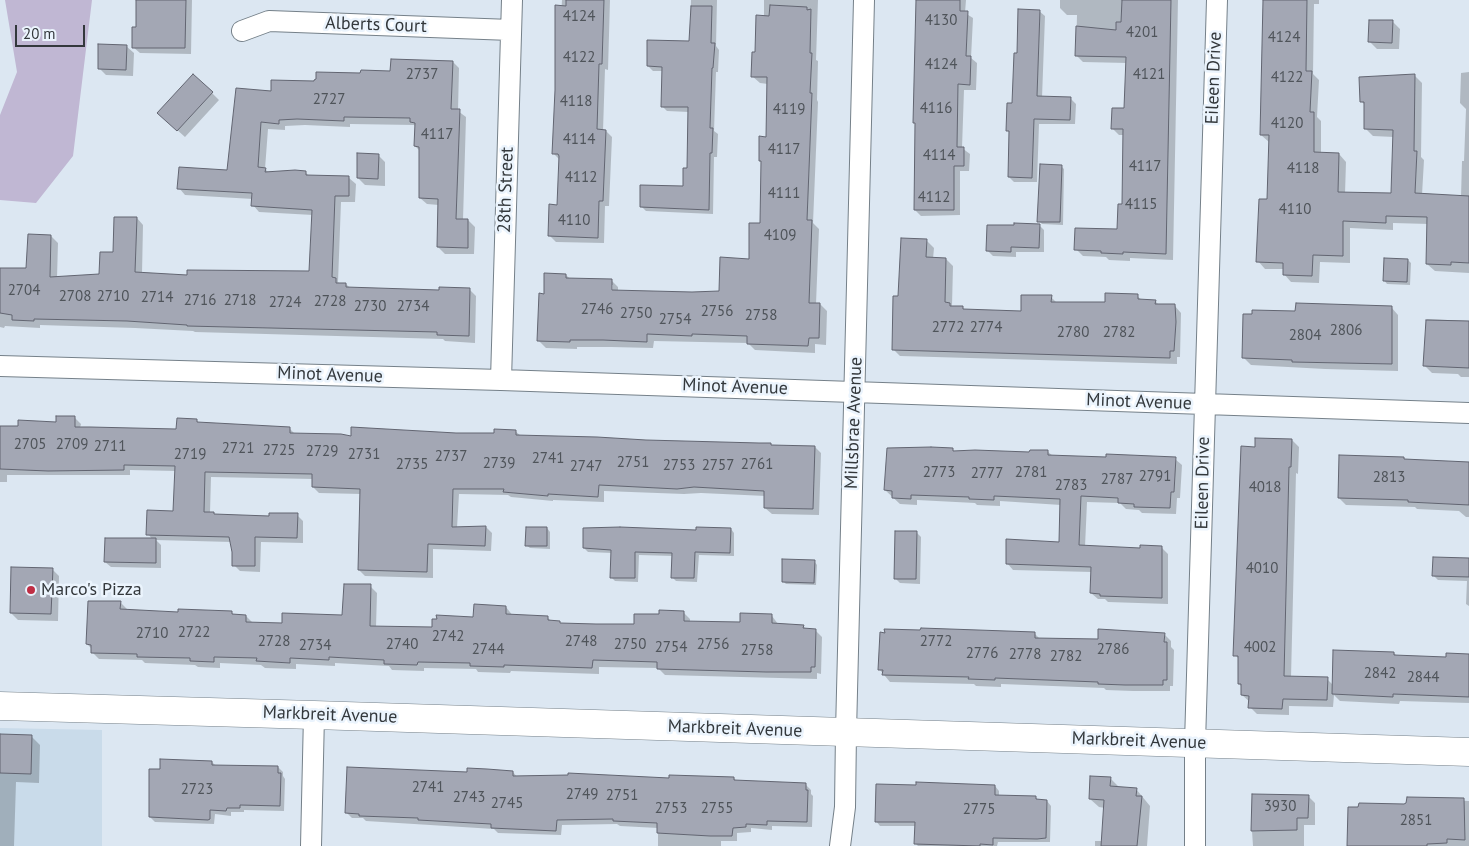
<!DOCTYPE html>
<html>
<head>
<meta charset="utf-8">
<style>
	body { margin:0 }
	#map { position:relative; width:1469px; height:846px; overflow:hidden; background:#dce7f2; font-family:"PT Sans",sans-serif }
	canvas { display:block }
	.scale { position:absolute; left:15px; top:25px; width:70px; height:22px; box-sizing:border-box; border:2px solid #33383c; border-top:0; padding-left:6px; font-size:15px; line-height:18px; white-space:nowrap; color:#33383c; -webkit-text-stroke:4px #ebf4fd; paint-order:stroke }
</style>
</head>
<body>
<div id="map">
<canvas width="1469" height="846"></canvas>
<div class="scale">20 m</div>
</div>
<script>
const ctx = document.querySelector('canvas').getContext('2d');
ctx.lineJoin = 'round';
function paint(path, color) { ctx.fillStyle = color; ctx.fill(path, 'evenodd'); }
const shape = rows => new Path2D(rows.map(r => 'M' + r).join(''));
function trace(path, color, width, dash) { ctx.strokeStyle = color; ctx.lineWidth = width; ctx.lineCap = dash ? 'butt' : 'round'; ctx.setLineDash(dash || []); ctx.stroke(path); }
function drawText(font, color, halo, rows, align = 'center') {
  ctx.font = font + ' "PT Sans",sans-serif'; ctx.lineWidth = 5; ctx.setLineDash([]); ctx.textBaseline = 'middle'; ctx.strokeStyle = halo; ctx.fillStyle = color; for (const [text, x, y, turn = 0] of rows) {
    ctx.save(); ctx.translate(x, y); ctx.rotate((+turn || 0) * Math.PI / 180); ctx.textAlign = isNaN(turn) ? turn : align; if (halo) ctx.strokeText(text, 0, 0); ctx.fillText(text, 0, 0); ctx.restore();
  }
}
const built = shape([
	[0,728,102,730,102,846,0,846]
]);
const green = shape([
	[5,0,92,0,73,156,36,203,0,200,0,115,17,72]
]);
const shadow = shape([
	[137,0,192,0,191,54,140,53,133,47,137,29],
	[562,0,610,0,608,70,605,69,603,131,606,131,612,137,609,206,605,206,604,243,556,242,550,236,558,206,560,160,553,153],
	[691,0,717,0,716,46,719,50,718,72,716,72,714,131,718,134,717,157,714,157,713,214,646,211,641,206,684,188,688,169,689,112,667,111,662,106,663,71,653,71,648,66,690,43],
	[764,0,818,0,816,60,818,61,817,100,818,102,813,223,819,229,816,304,820,304,827,311,826,345,815,344,815,353,755,350,748,343,654,341,653,348,611,347,577,347,577,349,546,348,539,341,545,295,566,275,570,279,611,280,618,287,618,291,692,294,720,292,750,260,761,224,762,163,760,161,767,138,768,84,760,83,752,76,764,17],
	[610,285,613,285,613,296],
	[918,0,966,0,965,13,973,18,971,58,977,63,976,90,964,90,962,148,970,154,969,171,960,171,960,215,921,216,915,210],
	[1060,0,1178,0,1173,260,1130,258,1130,261,1109,260,1106,257,1083,256,1076,249,1119,230,1123,205,1124,135,1119,135,1112,128,1125,110,1127,63,1083,62,1076,55,1077,15,1067,15,1060,8],
	[1264,0,1319,0,1319,4,1314,4,1313,74,1319,80,1317,117,1321,121,1321,154,1339,154,1346,162,1345,194,1392,195,1394,137,1373,136,1366,129,1366,106,1361,101,1414,75,1422,83,1421,157,1424,160,1422,195,1461,197,1462,161,1464,161,1466,109,1460,103,1461,73,1469,72,1469,273,1435,271,1427,264,1429,224,1393,223,1393,230,1350,228,1350,263,1320,262,1319,283,1291,282,1284,274,1284,269,1265,269,1258,261,1269,200,1269,142,1261,135],
	[1039,11,1045,16,1042,98,1071,99,1076,104,1075,124,1039,124,1037,182,1014,182,1009,177,1010,133,1008,130],
	[1393,22,1400,29,1399,49,1377,49,1370,42],
	[126,46,134,53,133,76,106,75,99,68],
	[453,62,459,68,458,111,466,117,463,220,468,220,475,227,474,254,445,254,438,247,439,205,427,204,420,198,420,151,415,146,416,127,414,125,350,124,350,127,305,125,285,126,285,130,268,129,265,169,269,173,305,172,309,176,349,178,356,184,355,202,341,202,338,282,340,284,346,284,350,288,440,291,469,289,476,296,475,343,445,341,443,339,195,332,193,331,135,328,40,325,40,328,5,326,4,328,0,327,0,269,27,270,51,236,58,243,57,278,101,276,137,218,143,225,142,274,188,276,311,273,313,215,259,212,253,205,253,199,185,195,179,188,228,171,272,93,315,83],
	[212,93,219,100,185,137,166,120],
	[378,155,385,162,385,186,365,185,358,178],
	[1061,166,1064,169,1063,225,1042,224,1039,221],
	[1039,225,1044,230,1044,252,1016,252,1016,257,993,256,988,251],
	[926,240,934,248,933,259,946,259,953,266,952,306,962,308,964,310,1022,312,1051,297,1058,304,1106,303,1137,296,1143,301,1155,301,1159,305,1174,305,1181,313,1180,357,1177,357,1177,364,900,356,893,349,900,297],
	[1408,260,1411,263,1410,285,1387,284,1384,280],
	[1391,307,1398,315,1398,371,1325,369,1251,365,1243,357,1296,312],
	[1427,319,1469,321,1469,377,1461,377,1458,374,1432,373,1424,365],
	[75,418,81,424,80,428,177,430,197,421,199,423,289,428,295,434,352,437,496,434,515,431,521,436,815,447,821,453,819,515,772,514,765,508,766,496,701,493,684,494,604,491,604,502,553,500,553,501,511,497,508,495,459,494,457,528,486,527,492,533,491,551,433,549,433,578,365,576,359,570,361,494,319,493,313,487,313,479,211,477,210,513,215,515,270,517,297,515,303,521,303,543,261,542,260,572,240,571,234,565,232,542,156,540,161,545,161,568,111,567,105,562,153,540,148,534,174,512,176,471,130,470,130,475,7,475,7,482,0,482,0,427,19,428,57,423],
	[1292,440,1299,447,1298,474,1296,473,1291,678,1327,679,1333,685,1394,653,1397,656,1447,659,1469,655,1469,703,1400,701,1399,704,1340,701,1334,695,1333,707,1289,706,1289,715,1257,714,1250,707,1250,702,1242,695,1242,687,1239,684,1239,659,1235,655,1256,448],
	[952,449,955,452,1031,453,1048,452,1053,456,1175,459,1182,465,1180,498,1177,498,1176,514,1142,513,1139,510,1126,509,1120,503,1087,502,1085,547,1141,549,1162,548,1168,554,1168,604,1108,602,1105,599,1098,599,1091,593,1092,572,1013,570,1007,563,1060,543,1061,505,1000,501,1000,506,977,505,975,503,917,500,917,505,900,504,885,490],
	[1404,458,1406,461,1469,463,1469,517,1466,517,1459,511,1417,509,1415,507,1346,505,1339,498],
	[547,528,550,532,550,549,530,548,526,545],
	[731,529,734,533,734,556,699,555,697,582,676,581,672,577,673,556,639,555,638,582,615,581,611,577,612,553,588,552,584,548,697,532],
	[917,533,921,537,920,584,900,583,895,578],
	[1469,554,1469,606,1466,604,1467,581,1438,580,1433,575,1469,560],
	[814,561,817,565,816,585,786,584,783,581],
	[52,569,59,576,58,621,18,620,11,613],
	[370,586,377,593,376,627,433,628,474,618,506,607,513,616,548,618,552,622,559,622,561,624,635,625,684,613,690,619,690,622,741,623,772,616,778,624,803,626,807,630,815,630,822,637,821,674,817,673,817,679,665,675,658,668,599,667,599,674,511,671,510,673,478,672,476,669,424,668,424,671,392,670,389,666,335,663,335,666,296,664,296,669,265,668,261,665,220,663,220,668,198,667,195,665,145,663,142,660,99,659,92,652,92,649,87,644,120,602,127,609,127,611,179,613,232,613,235,616,246,616,253,623,283,624,344,616],
	[1034,633,1040,639,1099,641,1164,634,1171,641,1171,647,1174,650,1173,686,1170,686,1170,691,1133,691,1106,690,1104,688,1001,684,1001,687,976,686,974,684,890,682,880,670],
	[0,736,31,736,40,745,39,783,16,782,14,846,0,846],
	[212,762,216,766,278,767,283,772,283,776,285,779,284,811,244,810,244,812,231,812,231,816,215,814,214,824,155,822,150,817,161,771],
	[513,772,517,777,670,779,734,778,737,782,806,785,811,790,811,794,813,796,812,827,772,826,772,830,751,828,751,832,737,833,737,841,721,841,721,846,658,846,658,828,620,826,617,824,562,825,561,835,498,833,494,829,366,821,363,818,352,818,347,813,468,773],
	[1110,778,1119,787,1136,789,1150,806,1147,846,1095,846,1095,841,1103,841,1105,808,1099,807,1090,799],
	[995,786,999,791,999,797,1035,797,1039,801,1047,801,1051,806,1050,842,998,842,997,846,918,846,916,844,916,826,880,826,876,821],
	[1308,796,1315,803,1315,825,1304,825,1304,846,1253,846,1252,831],
	[1408,798,1469,801,1469,846,1348,846,1407,804]
]);
const building = shape([
	[136,0,186,0,185,48,132,48,132,27,136,27,136,0],
	[566,0,604,0,602,64,599,64,597,129,606,130,603,201,599,201,598,238,548,236,549,204,557,205,559,156,558,154,552,154,555,90,555,5,566,6,566,0],
	[916,0,960,0,960,11,968,11,966,56,971,56,970,85,958,84,957,147,964,147,964,166,954,166,954,210,914,210,915,123,913,123,916,0],
	[1122,0,1171,0,1166,254,1123,252,1123,254,1101,253,1101,251,1074,250,1075,228,1117,229,1118,204,1122,204,1123,129,1111,129,1112,108,1124,108,1126,57,1075,56,1076,26,1116,30,1116,22,1121,22,1122,0],
	[1263,0,1307,0,1306,71,1312,71,1310,112,1314,112,1314,152,1339,153,1338,192,1391,193,1393,130,1364,129,1364,102,1360,102,1359,77,1415,74,1414,151,1417,151,1415,193,1469,196,1469,263,1451,262,1451,265,1426,264,1427,217,1386,216,1386,223,1343,221,1343,256,1313,255,1312,276,1283,275,1283,263,1256,262,1259,199,1267,199,1269,135,1260,135,1263,0],
	[770,5,807,7,807,10,811,9,810,53,812,53,810,93,812,93,807,220,812,220,809,303,820,303,819,338,809,338,808,346,747,344,747,336,692,334,692,336,647,334,647,342,603,340,570,340,570,342,537,341,539,293,544,294,544,273,566,274,566,278,612,279,612,290,692,292,719,291,720,257,749,259,749,223,760,223,761,161,759,161,759,136,766,137,767,77,751,77,752,52,755,52,756,15,769,16,770,5],
	[691,6,712,6,711,43,715,43,713,68,712,68,710,128,713,128,712,153,710,153,709,210,640,207,640,185,683,186,683,168,687,168,688,107,661,107,662,67,647,66,647,40,689,41,691,6],
	[1018,9,1040,10,1037,96,1071,97,1070,120,1034,119,1032,178,1008,177,1009,131,1006,131,1007,103,1012,103,1014,53,1017,53,1018,9],
	[1369,20,1393,20,1392,43,1368,42,1369,20],
	[98,44,127,45,126,70,98,69,98,44],
	[391,59,453,61,451,109,460,109,456,219,468,219,468,248,437,247,438,199,419,198,419,147,414,146,415,123,410,122,410,118,344,117,344,121,297,119,279,120,279,124,261,122,258,167,266,168,265,172,295,170,306,171,306,175,349,176,349,196,335,196,332,277,336,278,336,283,346,283,346,287,439,290,439,287,470,288,469,336,437,335,437,332,187,326,187,325,127,321,34,319,34,321,12,320,12,315,0,313,0,268,26,268,28,234,51,235,50,277,99,274,100,252,113,252,114,217,137,217,135,272,187,275,187,270,309,271,312,210,251,206,252,193,177,189,179,167,227,170,236,88,271,91,271,80,314,81,314,80,316,79,316,72,360,73,361,70,390,71,391,59],
	[193,74,213,92,177,131,157,113,193,74],
	[357,153,379,154,378,179,357,178,357,153],
	[1040,164,1062,165,1060,222,1037,222,1040,164],
	[1014,223,1040,224,1039,248,1011,247,1011,252,986,251,987,225,1014,225,1014,223],
	[901,238,927,239,926,257,946,258,945,302,950,303,950,306,963,306,963,309,1021,311,1021,295,1052,295,1051,302,1105,302,1105,293,1138,294,1138,299,1156,300,1155,304,1175,304,1176,322,1174,351,1170,351,1170,358,892,350,893,296,898,296,901,238],
	[1384,258,1408,259,1407,282,1383,281,1384,258],
	[1296,303,1392,306,1392,364,1292,362,1292,360,1242,358,1243,314,1252,314,1252,310,1295,311,1296,303],
	[1426,320,1469,321,1469,368,1423,366,1426,320],
	[56,416,75,416,75,427,90,427,176,429,177,418,197,419,197,422,290,427,290,433,341,434,351,436,351,427,456,433,494,433,494,429,516,430,516,435,597,437,646,440,759,443,771,443,771,445,815,446,813,509,764,508,764,491,694,487,677,489,599,485,598,497,548,494,548,496,503,492,504,489,453,489,452,527,486,526,485,546,428,544,427,572,358,570,360,489,312,487,312,474,205,472,204,512,214,512,214,514,269,516,269,513,298,513,297,538,255,537,255,566,232,566,232,552,229,537,146,535,147,510,173,511,175,466,124,465,124,470,48,471,0,469,0,426,18,426,18,420,56,422,56,416],
	[1255,438,1292,439,1291,467,1289,467,1284,676,1328,677,1327,700,1283,699,1282,709,1248,708,1249,696,1241,695,1241,684,1238,684,1238,656,1233,656,1241,446,1255,447,1255,438],
	[931,447,953,448,953,451,975,450,1029,452,1030,450,1048,450,1048,455,1106,457,1106,454,1176,457,1174,492,1171,492,1170,508,1134,507,1134,504,1118,503,1118,498,1081,496,1079,545,1140,548,1140,545,1162,546,1162,598,1100,596,1100,594,1090,593,1091,567,1006,564,1006,539,1059,542,1060,499,994,496,994,500,969,499,969,497,911,495,911,499,892,498,892,491,884,490,887,448,931,447],
	[1339,455,1404,457,1404,459,1469,462,1469,505,1408,502,1408,500,1338,498,1339,455],
	[526,527,547,527,547,546,525,546,526,527],
	[620,527,696,530,696,527,731,528,730,553,695,552,694,578,671,578,672,553,635,552,635,578,610,578,611,550,583,548,583,528,620,527],
	[895,531,917,531,916,579,894,579,895,531],
	[105,538,156,538,156,563,104,562,105,538],
	[1433,557,1469,558,1469,577,1432,576,1433,557],
	[782,559,815,560,814,583,782,582,782,559],
	[11,567,53,568,51,614,10,613,11,567],
	[344,584,371,584,370,626,432,627,432,619,437,619,436,615,473,617,474,604,506,606,506,614,548,616,548,620,560,621,560,623,596,624,634,624,634,614,659,614,659,610,684,611,684,621,740,622,740,613,772,614,772,623,804,625,803,628,816,629,815,667,811,667,811,672,766,672,657,669,657,662,593,660,592,668,504,665,504,667,470,666,470,663,418,662,417,665,384,664,384,660,329,657,329,660,290,658,290,663,256,661,257,658,214,657,214,662,190,661,190,658,137,657,137,654,91,653,91,645,86,644,88,601,121,601,120,609,178,612,178,609,232,611,232,614,246,615,246,622,282,623,282,613,342,615,344,584],
	[921,628,1035,632,1035,638,1098,639,1098,629,1165,633,1164,642,1167,642,1167,680,1163,680,1163,685,1125,685,1098,684,1098,682,995,678,995,680,968,679,969,677,882,675,883,670,878,670,880,632,885,633,884,629,920,630,921,628],
	[1333,650,1394,652,1394,655,1446,657,1446,653,1469,654,1469,697,1393,694,1393,697,1332,694,1333,650],
	[0,734,32,735,31,774,0,773,0,734],
	[160,759,212,761,212,765,278,766,278,773,281,773,280,806,240,805,240,808,227,808,226,811,210,810,210,819,208,820,149,817,149,769,160,769,160,759],
	[347,767,467,772,467,768,487,769,513,771,513,776,568,775,568,773,669,778,669,775,734,777,734,780,806,783,806,790,808,790,807,822,767,821,767,825,746,824,746,827,733,828,732,836,710,836,657,833,657,823,613,821,613,819,557,820,556,831,491,828,491,824,418,820,418,818,359,816,359,814,345,813,347,767],
	[1090,776,1111,777,1110,786,1137,788,1136,796,1142,796,1137,846,1101,846,1104,800,1089,799,1090,776],
	[916,782,995,785,995,795,1036,796,1036,799,1047,800,1046,838,1037,839,993,838,993,845,980,844,980,846,914,844,915,822,875,822,876,784,916,785,916,782],
	[1252,794,1309,795,1308,818,1297,818,1297,830,1251,831,1252,794],
	[1407,797,1464,798,1465,840,1447,839,1447,843,1427,844,1427,846,1347,846,1348,807,1358,807,1359,803,1404,804,1406,803,1407,797]
]);
const street = shape([
	[242,31,269,21,511,30],
	[0,366,501,380,1469,413],
	[501,380,512,0],
	[311,846,314,715],
	[840,846,845,807,846,732,864,0],
	[1195,846,1195,743,1217,0]
]);
const secondary = shape([
	[0,706,314,715,1469,752]
]);
const markers = [
	[31,590,5,"#bf2e44"]
];
const numberNames = [
	["4124",579,17],
	["4130",941,21],
	["4201",1142,33],
	["4124",1284,38],
	["4122",579,58],
	["4124",941,65],
	["2737",422,75],
	["4121",1149,75],
	["4122",1287,78],
	["2727",329,100],
	["4118",576,102],
	["4116",936,109],
	["4119",789,110],
	["4120",1287,124],
	["4117",437,135],
	["4114",579,140],
	["4117",784,150],
	["4114",939,156],
	["4117",1145,167],
	["4118",1303,169],
	["4112",581,178],
	["4111",784,194],
	["4112",934,198],
	["4115",1141,205],
	["4110",1295,210],
	["4110",574,221],
	["4109",780,236],
	["2704",24,291],
	["2708",75,297],
	["2710",113,297],
	["2714",157,298],
	["2716",200,301],
	["2718",240,301],
	["2728",330,302],
	["2724",285,303],
	["2730",370,307],
	["2734",413,307],
	["2746",597,310],
	["2756",717,312],
	["2750",636,314],
	["2758",761,316],
	["2754",675,320],
	["2772",948,328],
	["2774",986,328],
	["2806",1346,331],
	["2780",1073,333],
	["2782",1119,333],
	["2804",1305,336],
	["2705",30,445],
	["2709",72,445],
	["2711",110,447],
	["2721",238,449],
	["2725",279,451],
	["2729",322,452],
	["2719",190,455],
	["2731",364,455],
	["2737",451,457],
	["2741",548,459],
	["2751",633,463],
	["2739",499,464],
	["2735",412,465],
	["2761",757,465],
	["2753",679,466],
	["2757",718,466],
	["2747",586,467],
	["2773",939,473],
	["2781",1031,473],
	["2777",987,474],
	["2791",1155,477],
	["2813",1389,478],
	["2787",1117,480],
	["2783",1071,486],
	["4018",1265,488],
	["4010",1262,569],
	["2722",194,633],
	["2710",152,634],
	["2742",448,637],
	["2728",274,642],
	["2748",581,642],
	["2772",936,642],
	["2740",402,645],
	["2750",630,645],
	["2756",713,645],
	["2734",315,646],
	["2754",671,648],
	["4002",1260,648],
	["2744",488,650],
	["2786",1113,650],
	["2758",757,651],
	["2776",982,654],
	["2778",1025,655],
	["2782",1066,657],
	["2842",1380,674],
	["2844",1423,678],
	["2741",428,788],
	["2723",197,790],
	["2749",582,795],
	["2751",622,796],
	["2743",469,798],
	["2745",507,804],
	["3930",1280,807],
	["2753",671,809],
	["2755",717,809],
	["2775",979,810],
	["2851",1416,821]
];
const streetNames = [
	["Alberts Court",376,25,2],
	["Eileen Drive",1214,78,-88],
	["28th Street",506,190,-88],
	["Minot Avenue",330,375,2],
	["Minot Avenue",735,387,2],
	["Minot Avenue",1139,402,2],
	["Millsbrae Avenue",854,423,-88],
	["Eileen Drive",1203,483,-89],
	["Markbreit Avenue",330,715,2],
	["Markbreit Avenue",735,729,2],
	["Markbreit Avenue",1139,741,2]
];
const poiNames = [
	["Marco's Pizza",41,590]
];
paint(built, '#c9dbea');
paint(green, '#c0b7d3');
paint(shadow, '#0003');
paint(building, '#a3a7b4');
trace(building, '#626571', 1);
trace(street, '#758089', 22);
trace(secondary, '#758089', 29);
trace(street, '#fff', 20);
trace(secondary, '#fff', 28);
for (const [x, y, r, color] of markers) { const dot = new Path2D(); dot.arc(x, y, r, 0, 2 * Math.PI); ctx.fillStyle = color; ctx.fill(dot); trace(dot, '#ebf4fd', 2); }
drawText('15px', '#4f545a', null, numberNames);
drawText('18px', '#33383c', '#ebf4fd', streetNames);
drawText('18px', '#33383c', '#ebf4fd', poiNames, 'left');
</script>
</body>
</html>
